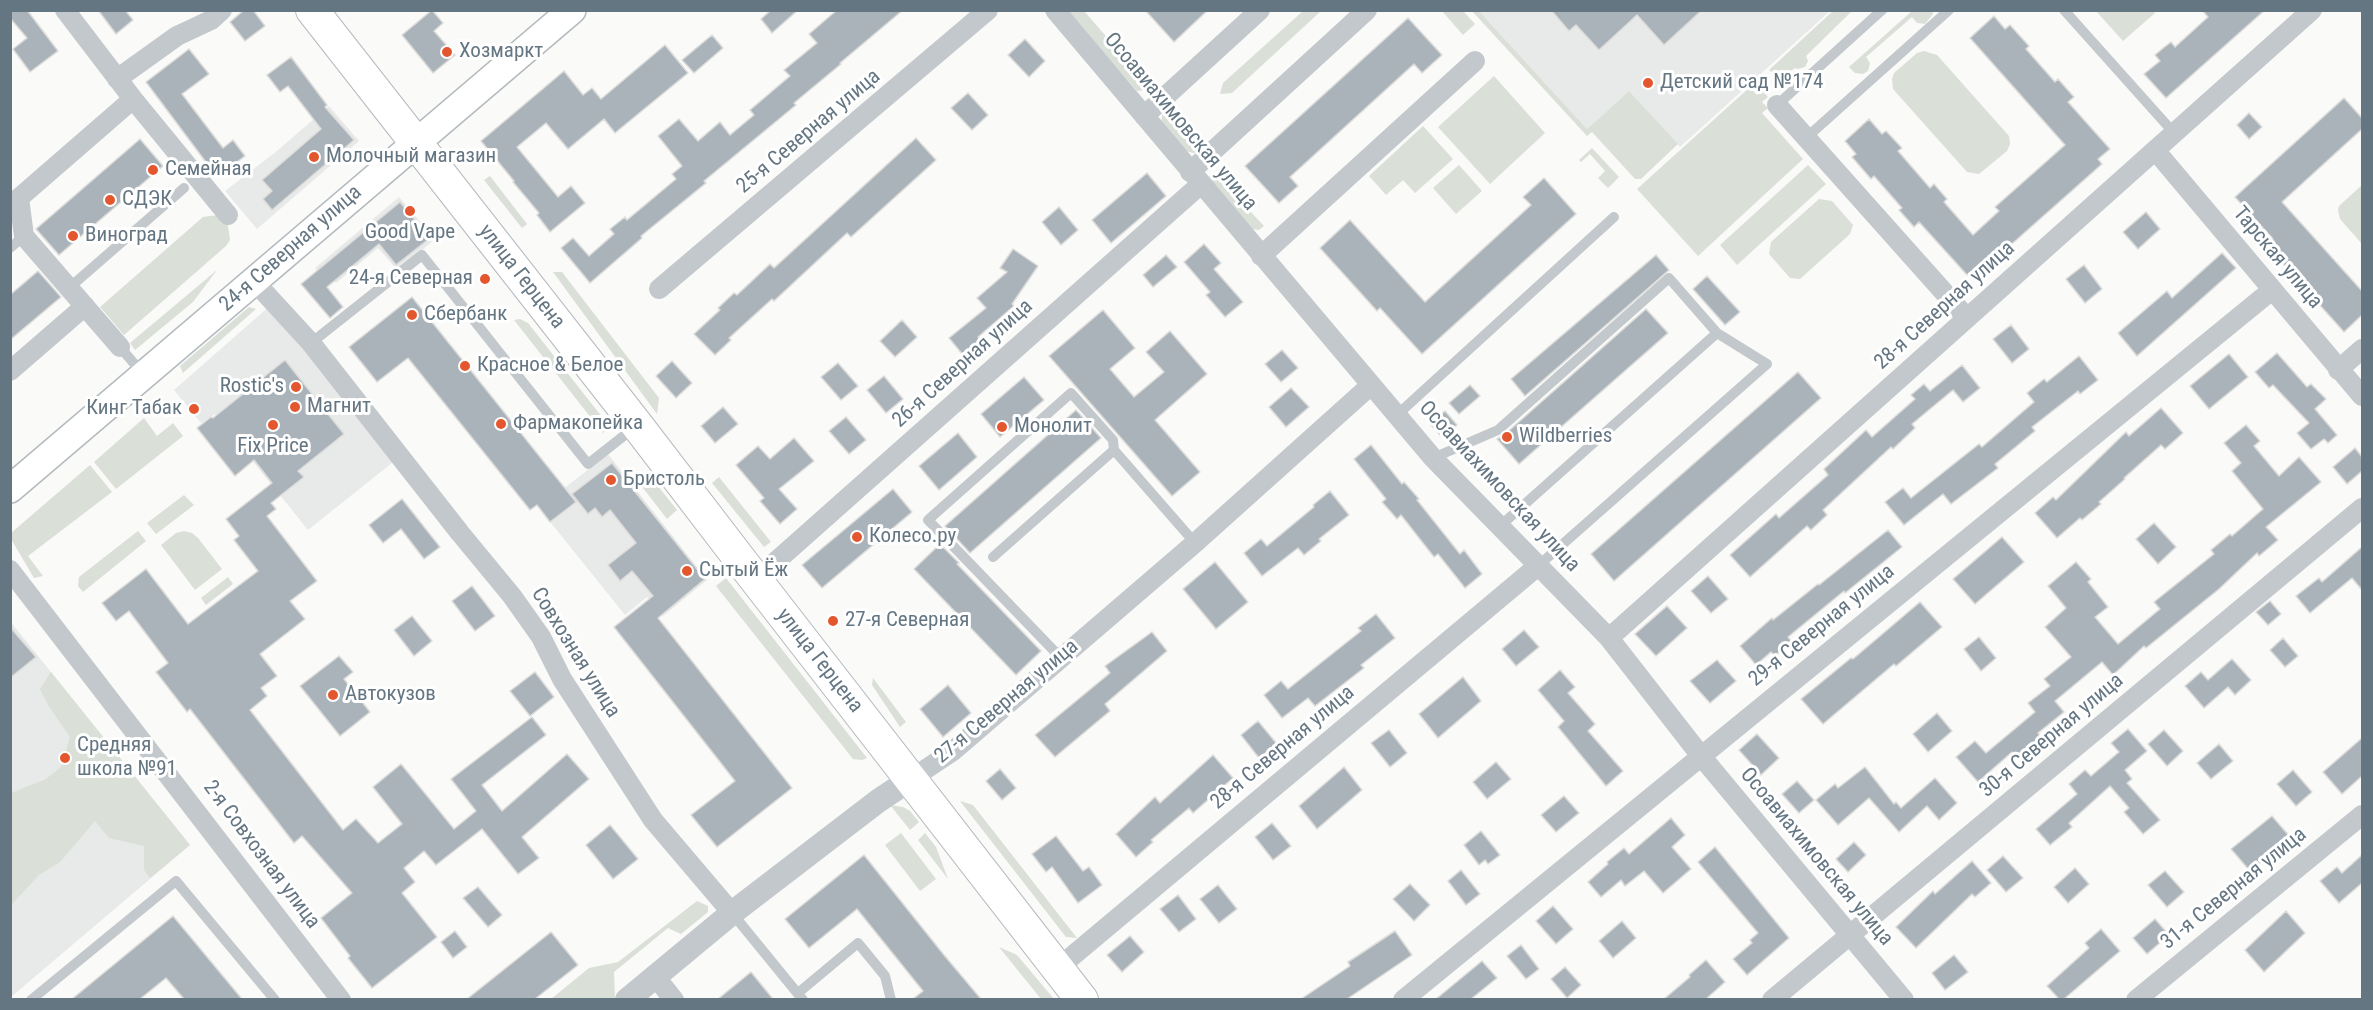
<!DOCTYPE html>
<html>
<head>
<meta charset="utf-8">
<style>
	body { margin:0 }
	#map { position:relative; width:2373px; height:1010px; overflow:hidden; background:#fafaf8; font-family:"Roboto Condensed",sans-serif }
	canvas { display:block }
	.frame { position:absolute; inset:0; border:12px solid #657683; pointer-events:none }
</style>
</head>
<body>
<div id="map">
<canvas width="2373" height="1010"></canvas>
<div class="frame"></div>
</div>
<script>
const ctx = document.querySelector('canvas').getContext('2d');
ctx.lineJoin = 'round';
function paint(path, color) { ctx.fillStyle = color; ctx.fill(path, 'evenodd'); }
const shape = rows => new Path2D(rows.map(r => 'M' + r).join(''));
function trace(path, color, width, dash) { ctx.strokeStyle = color; ctx.lineWidth = width; ctx.lineCap = dash ? 'butt' : 'round'; ctx.setLineDash(dash || []); ctx.stroke(path); }
function drawText(font, color, halo, rows, align = 'center') {
  ctx.font = font + ' "Roboto Condensed",sans-serif'; ctx.lineWidth = 6; ctx.setLineDash([]); ctx.textBaseline = 'middle'; ctx.strokeStyle = halo; ctx.fillStyle = color; for (const [text, x, y, turn = 0] of rows) {
    ctx.save(); ctx.translate(x, y); ctx.rotate((+turn || 0) * Math.PI / 180); ctx.textAlign = isNaN(turn) ? turn : align; if (halo) ctx.strokeText(text, 0, 0); ctx.fillText(text, 0, 0); ctx.restore();
  }
}
const built = shape([
	[1479,11,1830,11,1680,147,1629,91,1587,129],
	[329,106,359,141,257,229,225,191,277,151],
	[399,197,435,239,398,271,378,248,336,283,329,276,324,280,315,268],
	[272,304,397,459,308,530,215,414,201,423,174,390],
	[608,454,707,580,663,616,647,597,625,615,539,508],
	[10,621,190,845,11,997,10,997]
]);
const green = shape([
	[1834,10,1852,11,1806,56,1808,61,1805,67,1798,69,1795,68,1782,77,1777,76,1769,70],
	[1067,11,1084,11,1152,89,1137,91],
	[1303,11,1321,11,1232,93,1220,94,1223,83],
	[1442,11,1463,11,1475,24,1463,35],
	[1472,11,1479,11,1587,129,1629,91,1678,144,1641,179,1635,179,1592,132,1587,136],
	[1912,11,1932,11,1933,14,1925,24,1917,23,1912,17,1866,57,1870,63,1868,71,1863,74,1855,73,1849,67],
	[2153,11,2155,13,2123,41,2096,11],
	[1924,51,1937,55,2009,136,2010,144,2007,151,1979,174,1967,172,1893,89,1892,79,1894,73,1917,53],
	[1494,76,1545,133,1490,184,1438,127],
	[1750,87,1757,95,1762,90,1768,97,1762,102,1768,108,1762,113,1803,159,1698,256,1637,189],
	[1164,107,1204,150,1194,153,1185,151,1161,122],
	[1423,126,1453,159,1415,193,1403,180,1386,195,1369,176],
	[1592,148,1619,177,1608,188,1598,178,1605,171,1590,154,1581,162,1579,160],
	[1459,165,1482,191,1456,214,1433,188],
	[1808,165,1826,184,1737,265,1720,245],
	[490,176,527,224,522,228,484,180],
	[1209,176,1218,177,1264,226,1259,230,1251,229,1210,181],
	[2362,185,2362,244,2340,219,2338,210,2339,206],
	[1819,199,1832,201,1853,225,1850,234,1800,279,1790,278,1769,254,1771,242],
	[218,215,228,226,230,240,226,246,124,335,100,307,203,217],
	[217,270,193,302,135,350,130,343],
	[553,272,562,272,659,398,657,414],
	[249,307,256,309,183,373,180,366],
	[520,319,528,323,610,427,603,433,514,320],
	[144,418,157,436,173,423,183,436,116,489,94,462],
	[90,465,112,492,28,556,43,576,34,578,11,539,11,533],
	[646,471,677,510,667,519,636,479],
	[719,477,771,542,764,547,712,483],
	[184,495,194,505,156,534,147,523],
	[138,531,146,541,83,592,78,586,79,577],
	[184,531,192,533,198,538,222,569,195,590,161,545,176,533],
	[228,577,233,584,206,605,201,598],
	[726,578,867,758,862,760,853,759,716,586],
	[51,672,190,845,150,878,144,870,144,846,109,838,95,821,60,862,39,875,11,905,11,793,46,779,61,767,70,737,48,705,40,689],
	[873,678,906,722,900,727,872,685],
	[960,801,973,805,1077,938,1066,937],
	[890,805,903,807,910,811,919,822,910,830],
	[901,833,936,879,920,891,885,845],
	[925,833,936,847,948,879,918,840],
	[697,901,708,906,708,912,681,934,668,928,614,972,615,999,551,999,589,968,618,962],
	[999,947,1017,955,1054,999,1041,999]
]);
const building = shape([
	[10,10,27,10,58,51,30,72,13,49,27,38,10,18,10,10],
	[98,10,125,10,133,20,116,34,98,10],
	[244,10,253,10,265,26,245,41,230,22,244,10],
	[432,10,443,23,434,31,455,55,433,73,402,35,432,10],
	[771,10,798,10,772,33,761,19,771,10],
	[837,10,903,10,840,63,841,64,794,103,796,105,704,181,706,183,641,236,642,238,590,283,561,248,573,238,589,256,614,234,610,229,625,217,627,220,676,179,672,174,682,166,658,136,679,119,698,141,720,122,730,135,754,115,750,110,790,76,784,70,817,43,809,34,837,10],
	[1145,10,1208,10,1174,42,1145,10],
	[1551,10,1702,10,1664,45,1637,15,1599,50,1576,25,1569,31,1551,10],
	[2202,10,2265,10,2166,98,2144,74,2160,61,2155,55,2162,49,2171,42,2175,47,2208,17,2202,10],
	[1994,16,2005,29,2010,25,2029,46,2026,49,2055,82,2058,79,2074,97,2068,102,2110,149,2098,159,2102,164,2005,250,2001,246,1968,276,1919,222,1914,227,1899,210,1902,208,1874,176,1871,179,1852,157,1856,154,1845,141,1869,119,1882,134,1886,131,1902,148,1898,151,1930,188,1934,184,1947,199,1944,202,1973,235,1999,211,1995,207,2065,145,1970,38,1994,16],
	[1408,18,1442,55,1422,73,1414,64,1290,177,1298,186,1279,203,1245,166,1408,18],
	[712,35,723,48,694,73,682,60,712,35],
	[1025,39,1045,61,1029,77,1008,55,1025,39],
	[665,45,688,73,615,133,604,119,568,149,546,123,517,147,558,197,571,186,585,203,550,232,537,215,539,213,513,182,514,181,481,141,564,71,583,95,592,88,601,99,665,45],
	[189,49,209,74,182,94,223,148,233,140,245,156,217,177,146,82,189,49],
	[291,57,327,105,325,107,354,140,272,210,263,199,272,191,262,180,321,129,288,86,280,92,267,75,291,57],
	[968,93,988,115,972,130,951,108,968,93],
	[2344,98,2362,118,2362,129,2282,202,2362,291,2362,315,2344,332,2266,245,2273,239,2235,197,2344,98],
	[2249,113,2262,127,2249,139,2237,125,2249,113],
	[916,138,936,160,851,237,847,233,774,301,772,299,729,338,731,340,715,355,694,334,720,310,718,308,734,293,737,295,770,264,774,268,916,138],
	[140,139,163,166,59,255,36,229,140,139],
	[1147,173,1166,196,1111,243,1092,220,1147,173],
	[1544,178,1576,214,1422,354,1380,308,1377,311,1320,248,1350,220,1425,302,1531,205,1523,197,1544,178],
	[400,202,430,238,396,265,379,244,327,287,343,307,330,318,301,284,400,202],
	[1059,207,1078,230,1061,245,1042,222,1059,207],
	[2146,212,2160,229,2138,249,2123,232,2146,212],
	[1204,244,1221,263,1214,269,1243,302,1225,317,1206,295,1210,292,1184,262,1204,244],
	[1013,249,1038,266,1012,304,1014,306,978,337,986,347,968,361,949,338,986,308,977,298,1007,272,1000,268,1013,249],
	[2222,253,2236,268,2137,356,2118,333,2167,291,2172,298,2222,253],
	[1166,255,1177,267,1153,287,1143,275,1166,255],
	[1656,255,1669,270,1525,396,1511,379,1656,255],
	[2084,265,2102,289,2085,303,2066,279,2084,265],
	[38,271,61,297,10,340,10,295,38,271],
	[1707,276,1740,312,1725,325,1693,289,1707,276],
	[412,297,576,502,550,522,537,505,530,510,408,358,377,382,349,347,412,297],
	[1646,309,1668,333,1519,464,1497,439,1503,436,1646,309],
	[1103,310,1135,348,1110,369,1134,397,1164,372,1146,352,1170,331,1207,374,1155,420,1200,472,1172,496,1049,356,1103,310],
	[902,320,917,337,895,357,880,341,902,320],
	[2011,325,2029,349,2012,363,1993,339,2011,325],
	[1282,350,1298,368,1281,382,1265,364,1282,350],
	[2277,353,2307,387,2311,384,2326,399,2315,409,2337,435,2328,443,2324,439,2311,449,2297,433,2309,423,2273,385,2269,388,2255,372,2277,353],
	[2229,354,2248,377,2209,409,2190,386,2229,354],
	[2079,356,2098,380,2080,394,2078,391,2032,427,2035,431,1995,464,1998,468,1951,504,1943,494,1904,525,1885,502,1903,488,1911,498,1979,444,1982,447,2034,402,2027,393,2044,379,2047,382,2079,356],
	[285,360,344,434,298,471,304,477,271,503,276,509,267,516,317,581,290,601,305,619,260,654,277,676,261,688,267,696,250,710,343,830,356,819,378,843,402,824,373,787,401,764,454,829,476,811,451,779,532,717,546,735,482,785,502,811,567,754,589,779,522,837,539,858,518,874,482,829,436,865,424,851,404,868,415,882,402,893,437,937,372,988,348,958,350,956,321,918,352,893,302,836,294,843,190,709,187,712,156,672,168,663,129,611,116,621,102,603,146,569,188,624,258,571,234,540,239,536,226,519,272,483,254,460,235,476,197,428,211,417,213,418,285,360],
	[672,361,692,383,676,398,656,376,672,361],
	[838,363,858,386,841,400,821,377,838,363],
	[1962,365,1980,388,1963,402,1953,390,1912,424,1915,428,1893,449,1891,447,1823,510,1827,515,1811,530,1807,526,1750,577,1730,555,1776,514,1779,518,1828,475,1824,469,1866,430,1872,437,1915,399,1911,395,1924,384,1930,391,1962,365],
	[1798,372,1821,398,1614,581,1591,554,1798,372],
	[884,376,903,399,886,413,867,390,884,376],
	[1024,377,1044,400,1000,437,981,414,1024,377],
	[1470,385,1480,396,1459,414,1449,403,1470,385],
	[1291,388,1309,407,1286,427,1269,407,1291,388],
	[723,407,738,424,715,443,701,426,723,407],
	[2161,408,2183,433,2165,449,2161,445,2124,478,2125,479,2099,502,2101,504,2082,520,2080,518,2057,538,2035,513,2053,497,2056,500,2126,432,2129,436,2161,408],
	[1076,410,1101,438,970,553,945,526,1076,410],
	[1445,411,1457,425,1443,438,1430,424,1445,411],
	[846,417,866,440,849,454,829,431,846,417],
	[2246,425,2260,441,2254,446,2279,476,2299,457,2321,482,2266,527,2278,540,2259,556,2257,553,2219,589,2146,648,2144,646,2113,675,2102,662,2055,701,2064,712,2038,733,2041,737,2017,757,2012,752,1978,782,1956,757,1975,741,1986,753,2035,712,2028,703,2050,686,2044,679,2071,657,2045,627,2066,608,2048,586,2076,562,2091,579,2088,582,2108,607,2095,617,2118,644,2160,609,2154,602,2214,554,2211,550,2230,534,2232,536,2263,509,2232,471,2241,463,2224,443,2246,425],
	[958,433,977,457,939,490,919,466,958,433],
	[794,438,814,461,779,489,797,509,780,524,760,501,764,498,736,465,758,446,770,459,794,438],
	[1371,445,1402,484,1404,482,1419,499,1417,500,1460,554,1464,550,1482,574,1465,588,1438,554,1434,557,1401,515,1397,519,1382,502,1386,499,1354,459,1371,445],
	[2355,448,2362,457,2362,471,2347,484,2333,467,2355,448],
	[612,463,705,579,658,618,792,788,717,847,691,815,735,781,614,627,653,596,632,571,620,581,608,565,636,543,610,510,602,517,595,508,588,514,572,494,612,463],
	[893,489,912,512,822,588,802,565,893,489],
	[1330,491,1349,515,1319,539,1321,541,1304,555,1298,548,1262,576,1244,553,1261,539,1267,546,1314,507,1313,505,1330,491],
	[402,499,440,547,424,559,401,529,383,543,369,525,402,499],
	[2154,523,2176,547,2158,564,2136,539,2154,523],
	[1888,530,1902,547,1845,593,1844,591,1788,637,1791,641,1775,656,1771,652,1756,665,1740,646,1772,618,1773,620,1818,584,1819,585,1888,530],
	[2002,537,2024,562,1975,604,1953,579,2002,537],
	[940,544,959,563,957,564,1041,651,1016,675,914,569,940,544],
	[2362,547,2362,590,2352,578,2310,613,2296,596,2319,578,2322,582,2362,547],
	[1215,562,1248,602,1216,629,1183,589,1215,562],
	[1708,576,1728,599,1711,613,1691,591,1708,576],
	[472,586,495,616,475,631,452,601,472,586],
	[2270,601,2281,614,2268,625,2256,612,2270,601],
	[1920,602,1942,627,1896,666,1894,664,1823,724,1801,699,1851,658,1853,659,1920,602],
	[1667,606,1687,628,1656,656,1635,634,1667,606],
	[1376,614,1395,638,1361,665,1364,668,1315,706,1308,698,1282,718,1264,695,1281,681,1288,689,1361,631,1358,628,1376,614],
	[412,616,432,641,414,656,394,630,412,616],
	[10,627,36,657,10,678,10,627],
	[1524,630,1539,647,1516,666,1502,649,1524,630],
	[1152,632,1167,651,1105,704,1110,711,1055,757,1035,735,1110,673,1105,666,1152,632],
	[1979,637,1996,658,1981,671,1964,649,1979,637],
	[2283,638,2298,656,2285,667,2270,650,2283,638],
	[339,656,353,672,344,679,370,712,340,736,300,686,339,656],
	[2232,659,2251,680,2235,695,2228,687,2204,708,2185,686,2201,672,2208,680,2232,659],
	[1717,660,1736,681,1710,703,1690,681,1717,660],
	[1560,670,1575,687,1568,693,1595,724,1588,731,1623,771,1606,786,1558,727,1564,721,1538,690,1560,670],
	[535,672,554,697,530,716,510,691,535,672],
	[1463,677,1481,701,1438,738,1419,714,1463,677],
	[948,685,971,713,943,737,920,709,948,685],
	[1937,713,1952,731,1928,752,1913,734,1937,713],
	[1258,721,1277,744,1259,758,1241,735,1258,721],
	[2128,729,2147,751,2125,770,2132,779,2127,783,2160,820,2143,834,2124,812,2129,808,2110,786,2069,823,2072,827,2050,845,2036,829,2077,794,2069,784,2085,770,2091,776,2119,752,2111,743,2128,729],
	[1389,730,1407,753,1390,767,1371,743,1389,730],
	[2164,730,2183,751,2167,766,2148,744,2164,730],
	[1757,734,1779,758,1761,775,1739,750,1757,734],
	[2362,738,2362,776,2342,794,2323,772,2362,738],
	[2219,744,2233,761,2211,779,2197,763,2219,744],
	[1213,755,1233,778,1193,813,1189,808,1151,840,1153,842,1136,857,1116,834,1155,797,1160,803,1213,755],
	[1496,762,1511,779,1487,799,1473,782,1496,762],
	[1344,767,1362,790,1317,829,1299,806,1344,767],
	[1865,767,1894,804,1896,802,1901,808,1935,778,1957,803,1939,820,1927,806,1899,832,1869,798,1838,825,1816,800,1835,784,1838,788,1865,767],
	[1000,769,1016,788,1002,800,986,781,1000,769],
	[2293,770,2312,792,2296,806,2277,784,2293,770],
	[1797,781,1814,800,1799,813,1782,794,1797,781],
	[1564,796,1579,813,1556,832,1541,815,1564,796],
	[2272,816,2291,838,2250,871,2231,849,2272,816],
	[1671,818,1685,835,1672,847,1691,869,1663,893,1644,871,1625,886,1621,880,1601,897,1588,882,1608,864,1607,862,1624,848,1629,854,1671,818],
	[1272,823,1291,846,1273,860,1255,837,1272,823],
	[610,825,638,859,613,879,586,845,610,825],
	[1481,831,1500,855,1488,864,1485,860,1479,865,1464,845,1481,831],
	[1056,836,1083,871,1089,867,1102,885,1078,903,1052,867,1046,872,1032,854,1056,836],
	[1854,842,1866,855,1848,872,1836,859,1854,842],
	[1715,847,1789,938,1747,975,1733,959,1752,943,1750,940,1758,933,1698,862,1715,847],
	[864,855,944,955,981,999,913,999,923,991,857,909,809,948,785,919,864,855],
	[2362,855,2362,883,2339,903,2320,881,2337,867,2342,873,2362,855],
	[2003,856,2023,878,2006,892,1987,870,2003,856],
	[1972,861,1991,883,1975,897,1972,894,1916,948,1896,927,1933,891,1935,894,1972,861],
	[2075,868,2089,884,2068,903,2054,887,2075,868],
	[1461,870,1480,894,1466,905,1448,881,1461,870],
	[2165,871,2184,892,2167,907,2148,885,2165,871],
	[1410,884,1430,905,1414,921,1393,899,1410,884],
	[1218,885,1237,909,1219,923,1200,899,1218,885],
	[478,887,502,915,488,927,463,898,478,887],
	[1178,895,1196,919,1179,932,1160,909,1178,895],
	[1553,906,1573,929,1556,944,1536,921,1553,906],
	[2286,911,2305,933,2264,972,2245,950,2286,911],
	[173,916,242,999,184,999,166,978,140,999,72,999,173,916],
	[2155,919,2169,935,2147,954,2133,938,2155,919],
	[1622,921,1636,938,1613,958,1599,941,1622,921],
	[2101,929,2120,951,2064,999,2059,999,2047,986,2089,948,2085,943,2101,929],
	[455,931,467,947,453,958,441,942,455,931],
	[1395,931,1412,955,1347,999,1301,999,1350,966,1348,962,1395,931],
	[551,932,578,965,535,999,467,999,551,932],
	[1130,936,1144,952,1122,972,1107,955,1130,936],
	[1521,945,1539,969,1526,979,1507,956,1521,945],
	[1954,955,1968,972,1945,990,1932,973,1954,955],
	[1706,960,1725,982,1706,999,1664,999,1690,977,1689,975,1706,960],
	[1482,961,1497,978,1471,999,1436,999,1482,961],
	[1565,967,1581,985,1567,998,1551,979,1565,967],
	[751,972,773,999,718,999,751,972]
]);
const service = shape([
	[2064,10,2174,133],
	[1777,105,1882,10],
	[1806,138,1949,10],
	[10,248,24,236],
	[69,288,184,188],
	[311,343,422,255,588,464,635,427],
	[120,347,143,374],
	[1397,415,1614,217],
	[1433,458,1498,430,1669,278,1717,333,1767,364,1539,565],
	[1499,527,1717,333],
	[993,557,1114,450,1195,543],
	[1061,658,928,520,1071,393,1113,440,1114,450],
	[732,913,803,1000],
	[798,993,858,943,885,976,891,1000],
	[31,1000,176,881,275,1000]
]);
const minor = shape([
	[65,10,133,99,228,215],
	[1055,10,1433,458,1609,638,1701,756,1904,1000],
	[117,79,177,36,211,20,222,10],
	[1777,105,1967,318],
	[1144,116,1260,10],
	[2155,150,2362,396],
	[1190,172,1367,10],
	[1261,256,1475,61],
	[254,281,311,343,460,533,512,596,541,637,562,679,653,820,732,913],
	[659,289,988,10],
	[120,347,24,236,19,198,133,99],
	[2338,370,2362,349],
	[10,371,85,306],
	[10,570,341,1000],
	[755,580,1201,184],
	[1609,638,2312,10],
	[911,779,953,751,1195,543,1371,385],
	[1058,968,1539,565],
	[654,975,674,1000],
	[1403,1000,2272,290],
	[1772,1000,2362,508],
	[2136,1000,2362,815]
]);
const tertiary = shape([
	[627,1000,732,913,878,801,911,779]
]);
const secondary = shape([
	[10,489,572,10]
]);
const primary = shape([
	[312,10,637,425,742,562,1082,1000]
]);
const markers = [
	[447,52,6,"#e4572e"],
	[1648,83,6,"#e4572e"],
	[314,157,6,"#e4572e"],
	[153,170,6,"#e4572e"],
	[110,200,6,"#e4572e"],
	[410,211,6,"#e4572e"],
	[73,236,6,"#e4572e"],
	[485,279,6,"#e4572e"],
	[412,315,6,"#e4572e"],
	[465,366,6,"#e4572e"],
	[296,387,6,"#e4572e"],
	[295,407,6,"#e4572e"],
	[194,409,6,"#e4572e"],
	[501,424,6,"#e4572e"],
	[273,425,6,"#e4572e"],
	[1002,427,6,"#e4572e"],
	[1507,437,6,"#e4572e"],
	[611,480,6,"#e4572e"],
	[857,537,6,"#e4572e"],
	[687,571,6,"#e4572e"],
	[833,621,6,"#e4572e"],
	[333,695,6,"#e4572e"],
	[65,758,6,"#e4572e"]
];
const poiNames = [
	["Хозмаркт",459,52],
	["Детский сад №174",1660,83],
	["Молочный магазин",326,157],
	["Семейная",165,170],
	["СДЭК",122,200],
	["Good Vape",410,233,"center"],
	["Виноград",85,236],
	["24-я Северная",473,279,"right"],
	["Сбербанк",424,315],
	["Красное & Белое",477,366],
	["Rostic's",284,387,"right"],
	["Магнит",307,407],
	["Кинг Табак",182,409,"right"],
	["Фармакопейка",513,424],
	["Монолит",1014,427],
	["Wildberries",1519,437],
	["Fix Price",273,447,"center"],
	["Бристоль",623,480],
	["Колесо.ру",869,537],
	["Сытый Ёж",699,571],
	["27-я Северная",845,621],
	["Автокузов",345,695],
	["Средняя",77,746],
	["школа №91",77,770]
];
const streetNames = [
	["Осоавиахимовская улица",1180,122,50],
	["25-я Северная улица",809,132,-40],
	["24-я Северная улица",291,249,-41],
	["Тарская улица",2277,258,50],
	["улица Герцена",521,277,52],
	["28-я Северная улица",1945,306,-42],
	["26-я Северная улица",963,364,-42],
	["Осоавиахимовская улица",1499,487,47],
	["29-я Северная улица",1822,626,-39],
	["Совхозная улица",575,653,58],
	["улица Герцена",819,661,52],
	["27-я Северная улица",1007,702,-40],
	["30-я Северная улица",2052,736,-40],
	["28-я Северная улица",1283,748,-40],
	["2-я Совхозная улица",261,855,53],
	["Осоавиахимовская улица",1816,857,50],
	["31-я Северная улица",2234,889,-39]
];
paint(built, '#e8e9e9');
paint(green, '#dadfd7');
paint(building, '#aab3b9');
trace(building, '#dcdcda', 1.5);
trace(secondary, '#b3babf', 30);
trace(primary, '#b5babe', 34);
trace(service, '#c3c8cc', 10);
trace(minor, '#c3c8cc', 20);
trace(tertiary, '#c3c8cc', 24);
trace(secondary, '#fff', 27);
trace(primary, '#fff', 32);
for (const [x, y, r, color] of markers) { const dot = new Path2D(); dot.arc(x, y, r, 0, 2 * Math.PI); ctx.fillStyle = color; ctx.fill(dot); trace(dot, '#fff', 2); }
drawText('21px', '#657683', '#fff', poiNames, 'left');
drawText('21px', '#657683', '#fff', streetNames);
</script>
</body>
</html>
